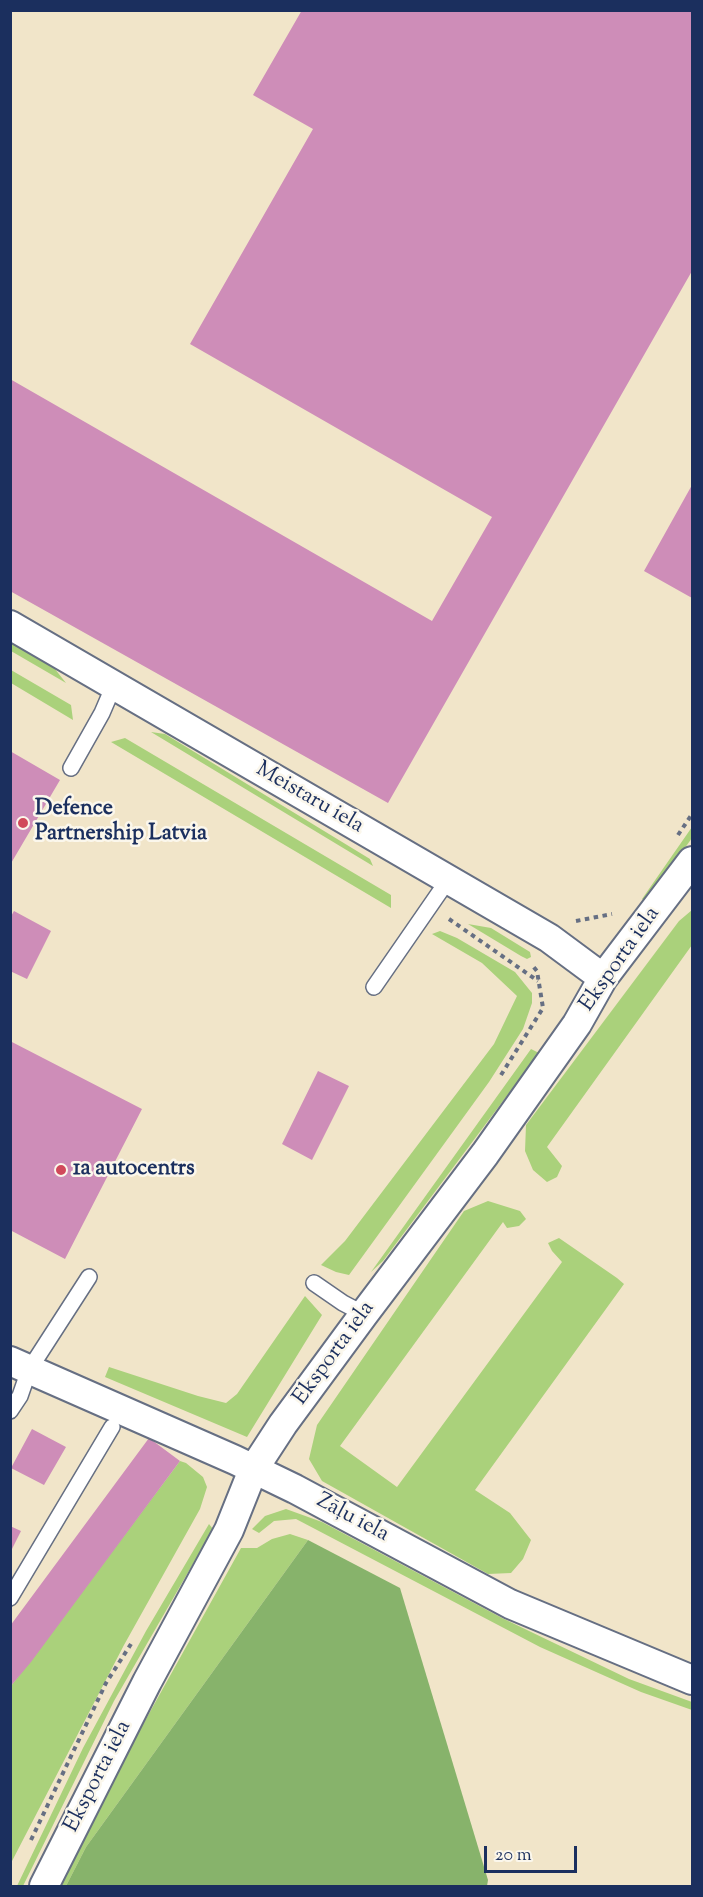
<!DOCTYPE html>
<html>
<head>
<meta charset="utf-8">
<style>
	body { margin:0 }
	#map { position:relative; width:703px; height:1897px; overflow:hidden; background:#f1e5c9; font-family:"Sorts Mill Goudy",serif }
	canvas { display:block }
	.frame { position:absolute; inset:0; border:12px solid #1b2f5e; pointer-events:none }
	.scale { position:absolute; left:484px; top:1846px; width:93px; height:27px; box-sizing:border-box; border:3px solid #1b2f5e; border-top:0; padding-left:8px; font-size:18px; line-height:21px; white-space:nowrap; color:#1b2f5e; -webkit-text-stroke:4px #fbf7ec; paint-order:stroke }
</style>
</head>
<body>
<div id="map">
<canvas width="703" height="1897"></canvas>
<div class="frame"></div>
<div class="scale">20 m</div>
</div>
<script>
const ctx = document.querySelector('canvas').getContext('2d');
ctx.lineJoin = 'round';
function paint(path, color) { ctx.fillStyle = color; ctx.fill(path, 'evenodd'); }
const shape = rows => new Path2D(rows.map(r => 'M' + r).join(''));
function trace(path, color, width, dash) { ctx.strokeStyle = color; ctx.lineWidth = width; ctx.lineCap = dash ? 'butt' : 'round'; ctx.setLineDash(dash || []); ctx.stroke(path); }
function drawText(font, color, halo, rows, align = 'center') {
  ctx.font = font + ' "Sorts Mill Goudy",serif'; ctx.lineWidth = 5; ctx.setLineDash([]); ctx.textBaseline = 'middle'; ctx.strokeStyle = halo; ctx.fillStyle = color; for (const [text, x, y, turn = 0] of rows) {
    ctx.save(); ctx.translate(x, y); ctx.rotate((+turn || 0) * Math.PI / 180); ctx.textAlign = isNaN(turn) ? turn : align; if (halo) ctx.strokeText(text, 0, 0); ctx.fillText(text, 0, 0); ctx.restore();
  }
}
const green = shape([
	[11,641,51,664,66,683,11,651],
	[11,670,71,705,73,720,11,683],
	[151,732,165,734,370,859,373,866],
	[125,738,391,895,391,908,111,742],
	[692,827,692,838,646,902,642,899],
	[692,910,692,945,547,1147,562,1166,557,1177,547,1182,533,1170,525,1151,526,1125,679,921],
	[468,924,491,928,530,952,531,957,527,959,521,956],
	[440,931,457,938,515,972,532,993,532,1003,523,1029,489,1082,349,1275,336,1272,321,1265,345,1241,494,1044,517,996,482,963,432,934],
	[531,1049,539,1053,383,1261,371,1272],
	[488,1201,520,1211,526,1219,519,1226,507,1228,503,1222,340,1446,397,1487,562,1262,552,1251,548,1243,559,1238,617,1278,624,1284,475,1490,510,1513,531,1540,523,1559,511,1573,488,1574,322,1481,309,1459,317,1425,464,1211],
	[305,1296,322,1315,247,1437,105,1377,109,1367,198,1396,226,1403,237,1394],
	[180,1461,186,1463,203,1477,207,1487,200,1509,124,1645,11,1863,11,1686],
	[286,1509,322,1522,502,1618,629,1679,692,1702,692,1710,641,1692,540,1647,296,1519,274,1521,259,1533,252,1529,265,1516],
	[209,1524,213,1529,114,1701,23,1886,17,1886,83,1748,146,1631],
	[290,1534,308,1540,86,1847,66,1886,59,1886,126,1755,241,1548,257,1548,272,1539]
]);
const forest = shape([
	[308,1540,400,1588,488,1880,487,1886,66,1886,86,1847]
]);
const building = shape([
	[302,10,692,10,692,271,388,803,10,591,10,379,432,621,492,517,190,344,313,129,253,95],
	[692,485,692,598,644,571],
	[10,751,60,780,10,865],
	[14,911,51,931,27,979,10,971,10,918],
	[10,1041,142,1109,65,1259,10,1230],
	[318,1071,349,1086,312,1160,282,1144],
	[32,1429,66,1447,44,1485,11,1468],
	[149,1438,180,1461,31,1662,10,1687,10,1626],
	[10,1526,21,1531,10,1553]
]);
const path = shape([
	[678,835,692,814],
	[449,919,538,981],
	[576,921,612,914],
	[501,1075,543,1008,537,971,532,965],
	[31,1840,106,1683,131,1644]
]);
const service = shape([
	[71,768,102,713,114,685],
	[374,987,448,880],
	[314,1283,343,1303,364,1314],
	[10,1411,20,1396,29,1370,89,1277],
	[10,1598,112,1427]
]);
const minor = shape([
	[10,625,549,938,603,978],
	[10,1361,235,1460,295,1489,510,1604,692,1680],
	[44,1886,147,1682,229,1530,253,1470,283,1424,364,1314,485,1154,577,1024,603,978,692,861]
]);
const markers = [
	[23,823,6,"#d1495b"],
	[61,1170,6,"#d1495b"]
];
const streetNames = [
	["Meistaru iela",309,799,30],
	["Eksporta iela",621,960,-55],
	["Eksporta iela",335,1354,-54],
	["Zāļu iela",352,1519,28],
	["Eksporta iela",99,1777,-63]
];
const poiNames = [
	["Defence",35,810],
	["Partnership Latvia",35,835],
	["1a autocentrs",73,1170]
];
paint(green, '#aad17b');
paint(forest, '#87b36b');
paint(building, '#ce8db8');
trace(service, '#666f83', 18);
trace(minor, '#666f83', 32);
trace(path, '#666f83', 4, [4.5, 4.5]);
trace(service, '#fff', 15);
trace(minor, '#fff', 28);
for (const [x, y, r, color] of markers) { const dot = new Path2D(); dot.arc(x, y, r, 0, 2 * Math.PI); ctx.fillStyle = color; ctx.fill(dot); trace(dot, '#fbf7ec', 2); }
drawText('22px', '#1b2f5e', '#fbf7ec', streetNames);
drawText('bold 22px', '#1b2f5e', '#fbf7ec', poiNames, 'left');
</script>
</body>
</html>
